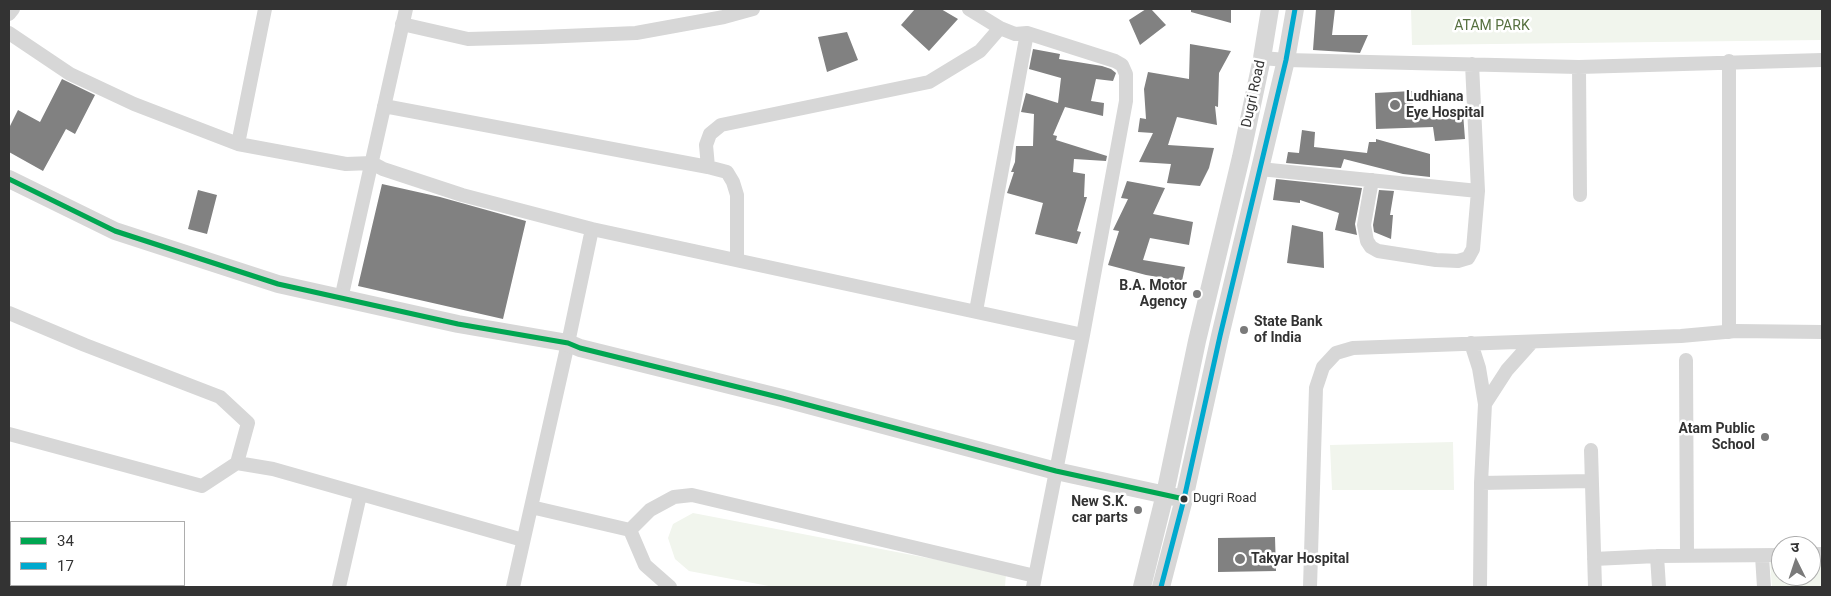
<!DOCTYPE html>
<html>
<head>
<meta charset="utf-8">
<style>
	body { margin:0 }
	#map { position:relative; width:1831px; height:596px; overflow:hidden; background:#fff; font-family:Roboto,"Noto Sans Devanagari",sans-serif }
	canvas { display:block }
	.frame { position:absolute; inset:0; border:10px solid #333; pointer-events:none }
	.legend { position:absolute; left:10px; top:521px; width:175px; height:65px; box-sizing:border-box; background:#fff; border:1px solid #adadad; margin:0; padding:6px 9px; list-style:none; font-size:15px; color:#333 }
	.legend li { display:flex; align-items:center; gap:10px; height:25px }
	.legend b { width:25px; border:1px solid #adadad }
	.north { position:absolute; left:1771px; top:536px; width:50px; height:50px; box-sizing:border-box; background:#fff; border:1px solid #adadad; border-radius:50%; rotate:356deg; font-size:14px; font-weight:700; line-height:20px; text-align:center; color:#333 }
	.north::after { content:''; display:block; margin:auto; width:18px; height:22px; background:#7a7a7a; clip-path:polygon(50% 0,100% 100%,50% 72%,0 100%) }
</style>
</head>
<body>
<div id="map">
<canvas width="1831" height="596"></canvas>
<div class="frame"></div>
<ul class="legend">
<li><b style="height:6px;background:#00a651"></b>34</li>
<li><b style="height:6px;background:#00a9ce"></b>17</li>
</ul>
<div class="north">उ</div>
</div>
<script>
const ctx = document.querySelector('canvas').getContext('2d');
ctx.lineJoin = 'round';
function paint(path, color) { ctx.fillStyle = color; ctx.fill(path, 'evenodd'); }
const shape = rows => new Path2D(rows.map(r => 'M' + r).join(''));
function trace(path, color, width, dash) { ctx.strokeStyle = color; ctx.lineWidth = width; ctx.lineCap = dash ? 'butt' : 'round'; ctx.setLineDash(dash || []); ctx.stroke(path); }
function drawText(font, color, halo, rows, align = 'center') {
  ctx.font = font + ' Roboto,sans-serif'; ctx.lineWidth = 5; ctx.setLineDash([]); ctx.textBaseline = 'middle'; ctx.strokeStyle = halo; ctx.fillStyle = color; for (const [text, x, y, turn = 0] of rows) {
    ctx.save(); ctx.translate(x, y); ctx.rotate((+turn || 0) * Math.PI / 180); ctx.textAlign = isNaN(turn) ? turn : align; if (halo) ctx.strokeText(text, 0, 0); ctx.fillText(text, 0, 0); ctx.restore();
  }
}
const green = shape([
	[1411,9,1822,9,1822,40,1412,45],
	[1453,442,1454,490,1332,490,1330,445],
	[693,513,1006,573,1005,587,774,587,689,571,675,559,668,538,673,524],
	[1811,560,1822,560,1822,587,1772,587,1770,562,1781,562,1781,576,1811,576]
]);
const building = shape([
	[915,9,941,9,958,19,929,51,901,25],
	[1146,9,1151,9,1166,25,1140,45,1129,20],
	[1191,9,1231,9,1231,23,1191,12],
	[1316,9,1335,9,1332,35,1368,35,1360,53,1313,50],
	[847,32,858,60,827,72,818,37],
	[1190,44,1231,51,1219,73,1218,107,1215,106,1217,125,1177,117,1168,145,1214,148,1209,168,1200,186,1167,183,1171,164,1139,162,1153,133,1138,132,1140,118,1146,119,1144,89,1148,72,1189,79],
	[1033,49,1060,54,1059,59,1102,66,1111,69,1116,73,1113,81,1096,79,1091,101,1104,103,1103,116,1065,107,1053,135,1057,136,1056,140,1107,156,1106,161,1074,159,1073,172,1085,174,1084,197,1087,197,1077,231,1081,232,1077,244,1035,234,1043,203,1007,193,1014,172,1011,172,1015,162,1016,146,1033,146,1034,114,1021,112,1026,93,1058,103,1061,78,1029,69],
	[62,79,95,95,75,134,66,129,43,171,9,152,9,128,18,110,40,122],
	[1412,91,1413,112,1463,113,1465,139,1435,141,1433,127,1376,129,1375,93],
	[1302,130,1315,132,1314,147,1367,153,1369,142,1376,142,1376,139,1430,154,1430,177,1403,174,1344,159,1341,168,1286,163,1288,152,1299,153],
	[1276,179,1362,188,1355,224,1357,235,1335,230,1339,213,1300,200,1300,203,1273,200],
	[1127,181,1165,188,1153,214,1193,222,1189,245,1150,238,1143,260,1185,267,1182,281,1146,275,1108,265,1119,231,1113,230,1128,199,1121,198],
	[382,184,440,197,526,221,503,319,358,286],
	[198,190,217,195,207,234,188,229],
	[1379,190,1394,191,1390,215,1393,215,1391,239,1374,232,1373,225],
	[1292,225,1323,232,1324,268,1287,263],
	[1275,537,1276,571,1218,572,1218,538]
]);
const minor = shape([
	[969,9,1000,28,1015,34,1027,33,1115,61,1122,65,1126,74,1126,101,1083,335,1033,587],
	[9,14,13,9],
	[402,24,468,39,541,37,636,33,724,17,753,9],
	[9,33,70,74,134,104,238,144,346,164,372,163,383,169,462,195,592,229,1083,335],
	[1262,58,1286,60,1579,67,1822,60],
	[1579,67,1580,195],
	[384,106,708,167],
	[238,144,265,9],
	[1260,169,1478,191],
	[1372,180,1364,225,1367,241,1371,247,1378,251,1436,260,1458,261,1468,258,1473,249,1478,191,1472,64],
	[737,259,737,195,733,182,727,172,708,167,706,145,710,134,721,125,929,82,980,51,1000,28],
	[341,299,406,9],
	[976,311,1027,33],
	[9,313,85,345,220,397,248,423,237,463,202,486,9,434],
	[1729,332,1729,61],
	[1471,343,1479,368,1485,404,1481,483,1480,587],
	[1686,360,1687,555],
	[1485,404,1507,370,1532,342],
	[1591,450,1595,587],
	[237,463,273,469,523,540],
	[1481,483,1591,481],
	[531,507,630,530,645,565,670,587],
	[630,530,650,510,674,497,692,495,1035,576],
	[1811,554,1822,554],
	[1657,556,1659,587],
	[1762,556,1764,587],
	[1594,559,1657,556,1781,555],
	[339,587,360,495],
	[513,587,568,343,592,229],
	[1310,587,1316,388,1323,367,1336,353,1353,348,1681,336,1736,331,1822,332]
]);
const tertiary = shape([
	[9,179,115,231,278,284,458,324,568,343,580,348,782,398,1056,471,1184,499],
	[9,564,11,565],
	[94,585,104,587],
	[1142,587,1165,494,1197,341,1241,157,1262,58,1270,9],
	[1161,587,1184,499,1220,336,1286,60,1295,9]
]);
const bus1 = shape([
	[9,179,115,231,278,284,458,324,568,343,580,348,782,398,1056,471,1184,499]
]);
const bus2 = shape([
	[1161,587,1184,499,1220,336,1286,60,1295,9]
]);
const markers = [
	[1395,105,6,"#7a7a7a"],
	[1197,294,5,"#7a7a7a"],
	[1244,330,5,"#7a7a7a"],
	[1765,437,5,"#7a7a7a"],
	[1184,499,4.5,"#333"],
	[1138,510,5,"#7a7a7a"],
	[1240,559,6,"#7a7a7a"]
];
const busNames = [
	["Dugri Road",1193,499]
];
const parkNames = [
	["ATAM PARK",1492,26]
];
const streetNames = [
	["Dugri Road",1254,94,-78]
];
const poiNames = [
	["Ludhiana",1406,97],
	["Eye Hospital",1406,113],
	["B.A. Motor",1187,286,"right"],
	["Agency",1187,302,"right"],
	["State Bank",1254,322],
	["of India",1254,338],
	["Atam Public",1755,429,"right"],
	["School",1755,445,"right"],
	["New S.K.",1128,502,"right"],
	["car parts",1128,518,"right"],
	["Takyar Hospital",1251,559]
];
paint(green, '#f1f5ed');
paint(building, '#818181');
trace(minor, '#d7d7d7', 14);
trace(tertiary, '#d7d7d7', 18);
trace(bus1, '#00a651', 5);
trace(bus2, '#00a9ce', 5);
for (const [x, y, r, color] of markers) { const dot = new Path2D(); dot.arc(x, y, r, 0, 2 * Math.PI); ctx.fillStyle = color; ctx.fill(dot); trace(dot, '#fff', 2); }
drawText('13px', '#333', '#fff', busNames, 'left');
drawText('14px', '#56703f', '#fff', parkNames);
drawText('14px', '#333', '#fff', streetNames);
drawText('bold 14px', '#333', '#fff', poiNames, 'left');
</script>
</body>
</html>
